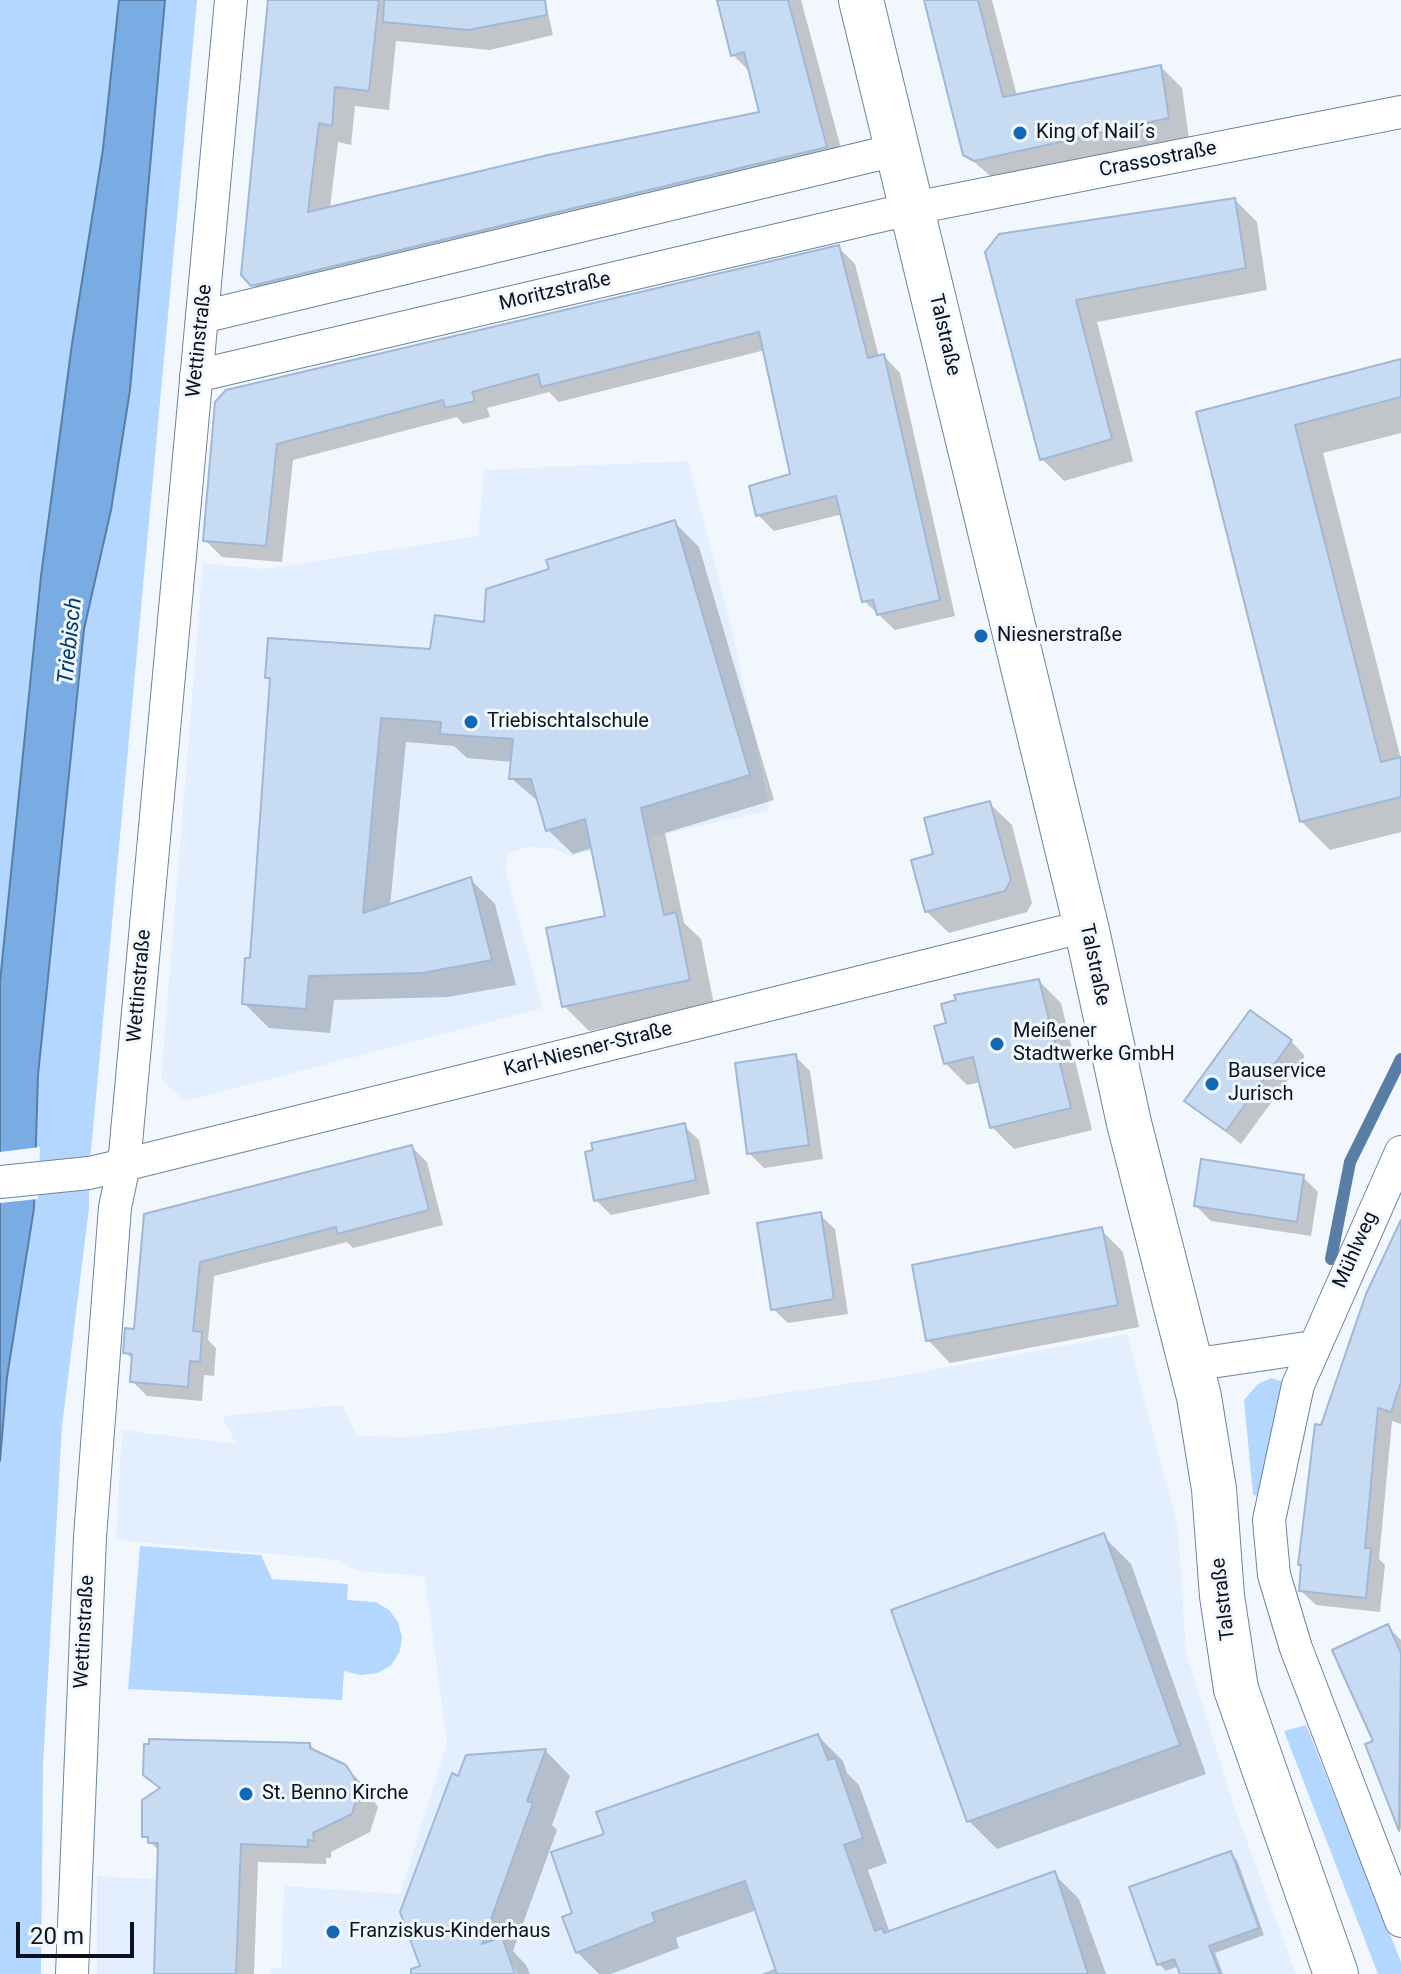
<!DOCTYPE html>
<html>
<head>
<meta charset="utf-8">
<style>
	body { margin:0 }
	#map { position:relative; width:1401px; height:1974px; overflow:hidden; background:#f2f7fd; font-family:Roboto,sans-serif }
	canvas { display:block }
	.scale { position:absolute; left:16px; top:1922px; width:118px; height:36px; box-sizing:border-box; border:4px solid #0a131d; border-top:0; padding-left:10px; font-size:24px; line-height:28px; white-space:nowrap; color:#0a131d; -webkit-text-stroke:6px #f2f7fd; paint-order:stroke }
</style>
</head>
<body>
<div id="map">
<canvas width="1401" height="1974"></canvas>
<div class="scale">20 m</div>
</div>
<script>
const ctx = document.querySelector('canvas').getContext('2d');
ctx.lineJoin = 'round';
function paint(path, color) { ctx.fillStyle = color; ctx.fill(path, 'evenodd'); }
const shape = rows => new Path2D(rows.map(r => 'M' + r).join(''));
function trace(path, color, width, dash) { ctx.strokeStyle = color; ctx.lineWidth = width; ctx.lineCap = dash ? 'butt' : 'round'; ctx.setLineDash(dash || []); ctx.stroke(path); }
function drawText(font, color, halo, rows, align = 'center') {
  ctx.font = font + ' Roboto,sans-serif'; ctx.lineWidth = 6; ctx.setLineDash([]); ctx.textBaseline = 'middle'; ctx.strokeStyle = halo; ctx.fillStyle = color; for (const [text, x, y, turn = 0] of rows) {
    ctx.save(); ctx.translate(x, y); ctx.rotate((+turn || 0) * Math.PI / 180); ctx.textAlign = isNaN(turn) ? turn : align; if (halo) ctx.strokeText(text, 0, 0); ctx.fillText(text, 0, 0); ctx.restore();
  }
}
const built = shape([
	[688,461,733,633,770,810,570,856,552,848,527,847,508,854,506,873,543,1008,185,1101,161,1079,203,563,263,569,478,536,484,470],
	[1127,1334,1178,1527,1186,1652,1236,1812,1296,1974,271,1974,272,1968,281,1968,284,1886,400,1894,447,1743,425,1580,422,1576,357,1571,338,1560,116,1540,122,1430,236,1444,222,1416,342,1405,357,1436,407,1437,735,1400,894,1377],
	[97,1876,157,1879,155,1940,237,1942,236,1974,97,1974]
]);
const green = shape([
	[0,0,119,0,103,149,72,344,41,576,0,982],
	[165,0,197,0,89,1173,89,1208,62,1426,43,1765,41,1974,0,1974,0,1461,7,1377,34,1208,38,1075,84,629,111,510],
	[1271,1378,1283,1382,1282,1424,1258,1496,1253,1495,1244,1400,1258,1384],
	[140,1546,261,1555,272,1579,348,1584,347,1600,376,1602,389,1610,398,1622,402,1637,400,1651,391,1665,378,1673,361,1675,344,1671,342,1700,128,1689],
	[1306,1725,1401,1962,1401,1974,1378,1974,1284,1731]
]);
const water = shape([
	[119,0,165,0,130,390,111,510,84,629,38,1075,34,1208,7,1377,0,1461,0,982,41,576,72,344,103,149,119,0]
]);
const pier = shape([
	[40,1147,38,1199,0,1203,0,1152]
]);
const shadow = shape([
	[270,0,545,0,553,35,490,50,396,41,389,110,355,106,351,145,338,142,330,208,761,113,752,74,733,55,730,0,801,0,846,167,273,305,243,274],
	[925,0,992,0,1017,96,1161,67,1182,88,1189,139,996,181,965,154],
	[1235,200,1257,222,1267,290,1097,322,1133,461,1064,481,1042,459,987,253],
	[838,247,855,264,879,357,884,356,900,373,955,616,895,630,864,601,843,514,774,531,758,515,792,476,765,350,559,402,549,392,487,408,490,417,463,424,457,417,293,460,282,562,222,557,205,540,217,403],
	[1401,361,1401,433,1323,453,1401,759,1401,832,1330,850,1301,821,1198,413],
	[674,522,699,547,774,800,665,833,684,923,701,939,714,1005,589,1031,564,1006,608,918,593,848,573,854,548,830,540,803,511,778,513,762,467,758,454,746,406,742,390,906,470,879,495,904,516,985,448,997,334,1000,330,1033,269,1028,244,1003,252,960,272,682,267,677,432,651,486,624,551,571],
	[989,803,1012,825,1032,903,1027,912,949,933,926,911,936,855],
	[1039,981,1061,1003,1092,1130,1014,1149,992,1127,981,1082,967,1085,945,1063],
	[1291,1041,1305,1056,1241,1144,1187,1101],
	[795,1056,810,1071,823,1159,764,1168,749,1153],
	[684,1126,699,1140,710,1194,611,1215,596,1200],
	[412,1147,427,1162,443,1225,353,1248,347,1242,214,1276,208,1340,216,1348,214,1376,204,1375,202,1401,147,1396,132,1381,134,1361,125,1352,136,1331,145,1216],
	[1303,1177,1318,1192,1311,1236,1211,1221,1196,1206],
	[820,1215,835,1229,848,1314,788,1323,773,1309],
	[1401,1224,1401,1424,1392,1421,1379,1559,1385,1565,1380,1612,1316,1605,1301,1591,1323,1427],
	[1101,1230,1123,1252,1139,1327,950,1363,928,1340],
	[1103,1536,1131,1564,1206,1774,997,1849,969,1821],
	[1387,1626,1401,1640,1401,1831,1367,1745,1376,1742],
	[818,1736,843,1761,847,1773,859,1785,887,1863,868,1870,890,1933,1054,1874,1079,1899,1106,1974,761,1974,777,1968,757,1910,676,1938,679,1948,611,1974,599,1974,577,1952,575,1914,606,1835],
	[310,1745,320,1755,345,1766,364,1786,378,1807,370,1832,331,1852,331,1858,326,1858,326,1864,258,1862,254,1974,155,1974,160,1852,144,1836,161,1790,145,1774],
	[546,1751,570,1776,552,1825,557,1830,513,1951,526,1965,530,1974,517,1974,514,1967,510,1967,513,1974,426,1974,459,1778,467,1757],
	[1230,1853,1237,1860,1264,1935,1215,1953,1223,1974,1182,1974,1179,1966,1166,1971,1159,1964]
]);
const stream = shape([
	[1331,1259,1350,1162,1401,1059]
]);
const building = shape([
	[268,0,379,0,369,91,335,87,332,126,319,123,308,212,548,155,759,112,744,52,731,56,717,0,788,0,827,147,251,286,241,275,268,0],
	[384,0,545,0,547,15,468,30,383,22,384,0],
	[924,0,978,0,1003,97,1161,65,1169,118,974,161,963,155,924,0],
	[1235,198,1246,268,1076,300,1112,439,1040,460,985,252,999,234,1235,198],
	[839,245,868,358,884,354,940,600,877,615,873,600,862,602,836,496,756,516,749,486,790,474,759,332,541,387,538,374,472,392,475,401,445,408,443,400,277,444,266,546,203,541,215,402,226,390,839,245],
	[1401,359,1401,397,1295,425,1381,762,1401,757,1401,797,1300,822,1196,412,1401,359],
	[675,520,750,775,641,808,664,915,676,912,690,980,562,1007,546,928,605,916,585,819,546,831,531,779,509,779,513,739,440,734,441,722,381,718,363,913,471,877,492,960,422,973,309,976,306,1009,242,1004,245,958,250,958,270,678,265,678,268,638,430,649,435,615,484,622,486,589,549,569,546,560,675,520],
	[990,801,1011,880,1005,891,925,912,911,860,933,854,924,818,990,801],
	[1039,979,1071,1108,990,1128,973,1057,944,1064,934,1026,946,1023,941,1004,956,1000,954,995,1039,979],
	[1250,1010,1292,1040,1226,1131,1184,1101,1250,1010],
	[796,1054,809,1145,747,1154,735,1063,796,1054],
	[685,1123,696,1180,594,1201,585,1152,593,1150,591,1143,685,1123],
	[412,1145,429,1210,337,1234,336,1227,200,1262,193,1331,202,1332,200,1362,190,1361,188,1387,130,1382,132,1354,123,1353,125,1328,134,1329,144,1214,412,1145],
	[1201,1159,1304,1175,1297,1222,1194,1206,1201,1159],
	[821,1212,834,1299,771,1310,757,1223,821,1212],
	[1401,1220,1401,1382,1391,1412,1378,1408,1365,1548,1371,1548,1366,1598,1299,1591,1301,1565,1298,1565,1315,1424,1321,1425,1366,1294,1401,1220],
	[1102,1227,1118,1305,926,1341,912,1265,1102,1227],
	[1104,1533,1180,1745,967,1822,891,1610,1104,1533],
	[1388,1624,1401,1653,1399,1831,1365,1744,1373,1741,1332,1650,1388,1624],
	[818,1734,828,1760,835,1758,863,1838,844,1845,875,1931,882,1928,884,1933,1055,1871,1088,1974,777,1974,745,1881,652,1913,655,1922,576,1953,562,1917,572,1913,551,1852,604,1834,596,1812,818,1734],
	[149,1739,310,1743,310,1748,346,1765,360,1787,352,1814,313,1833,314,1841,308,1840,308,1847,241,1844,236,1974,154,1974,158,1843,148,1843,148,1837,142,1837,142,1800,160,1788,143,1775,144,1744,149,1744,149,1739],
	[546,1749,527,1801,533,1803,482,1944,502,1937,515,1974,411,1974,411,1969,420,1966,400,1912,452,1773,458,1776,466,1755,546,1749],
	[1231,1851,1259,1928,1209,1946,1220,1974,1180,1974,1174,1959,1157,1965,1129,1887,1231,1851]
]);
const street = shape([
	[202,317,900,149],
	[196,376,914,208,1401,112],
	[1401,1152,1298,1385,1269,1520,1274,1575,1296,1648,1401,1921],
	[0,1182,89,1173,124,1165,1086,926],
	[1191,1365,1313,1347],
	[72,1974,90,1537,115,1207,124,1165,231,0]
]);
const secondary = shape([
	[861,0,1086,926,1129,1123,1199,1397,1214,1489,1222,1596,1236,1689,1336,1974]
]);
const markers = [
	[1020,133,8,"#1368b6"],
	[981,636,8,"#1368b6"],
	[471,722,8,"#1368b6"],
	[997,1044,8,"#1368b6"],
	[1212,1084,8,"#1368b6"],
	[246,1794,8,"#1368b6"],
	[333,1932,8,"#1368b6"]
];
const poiNames = [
	["King of Nail´s",1036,133],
	["Niesnerstraße",997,636],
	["Triebischtalschule",487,722],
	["Meißener",1013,1032],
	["Stadtwerke GmbH",1013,1055],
	["Bauservice",1228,1072],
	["Jurisch",1228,1095],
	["St. Benno Kirche",262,1794],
	["Franziskus-Kinderhaus",349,1932]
];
const streetNames = [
	["Crassostraße",1158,160,-11],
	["Moritzstraße",555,292,-13],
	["Talstraße",944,335,77],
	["Wettinstraße",200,341,-84],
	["Talstraße",1094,965,78],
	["Wettinstraße",140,986,-85],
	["Karl-Niesner-Straße",588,1050,-14],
	["Mühlweg",1356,1250,-66],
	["Talstraße",1224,1599,-97],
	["Wettinstraße",85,1632,-87]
];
const waterNames = [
	["Triebisch",71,641,-84]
];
paint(built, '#e3effe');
paint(green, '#b3d7ff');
paint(water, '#7aace4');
trace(water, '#587ea8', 2);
paint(pier, '#f2f7fd');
paint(shadow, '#0003');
trace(stream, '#587ea8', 12);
paint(building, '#c7dbf3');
trace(building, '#a0b8d5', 2);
trace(street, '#6c849e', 34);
trace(secondary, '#6c849e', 46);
trace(street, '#fff', 32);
trace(secondary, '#fff', 44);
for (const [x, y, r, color] of markers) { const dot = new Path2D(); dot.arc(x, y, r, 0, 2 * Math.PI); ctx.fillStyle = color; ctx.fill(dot); trace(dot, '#f2f7fd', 3); }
drawText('20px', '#0a131d', '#f2f7fd', poiNames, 'left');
drawText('20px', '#0a131d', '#f2f7fd', streetNames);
drawText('italic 22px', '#033b6e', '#f2f7fd', waterNames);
</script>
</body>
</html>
